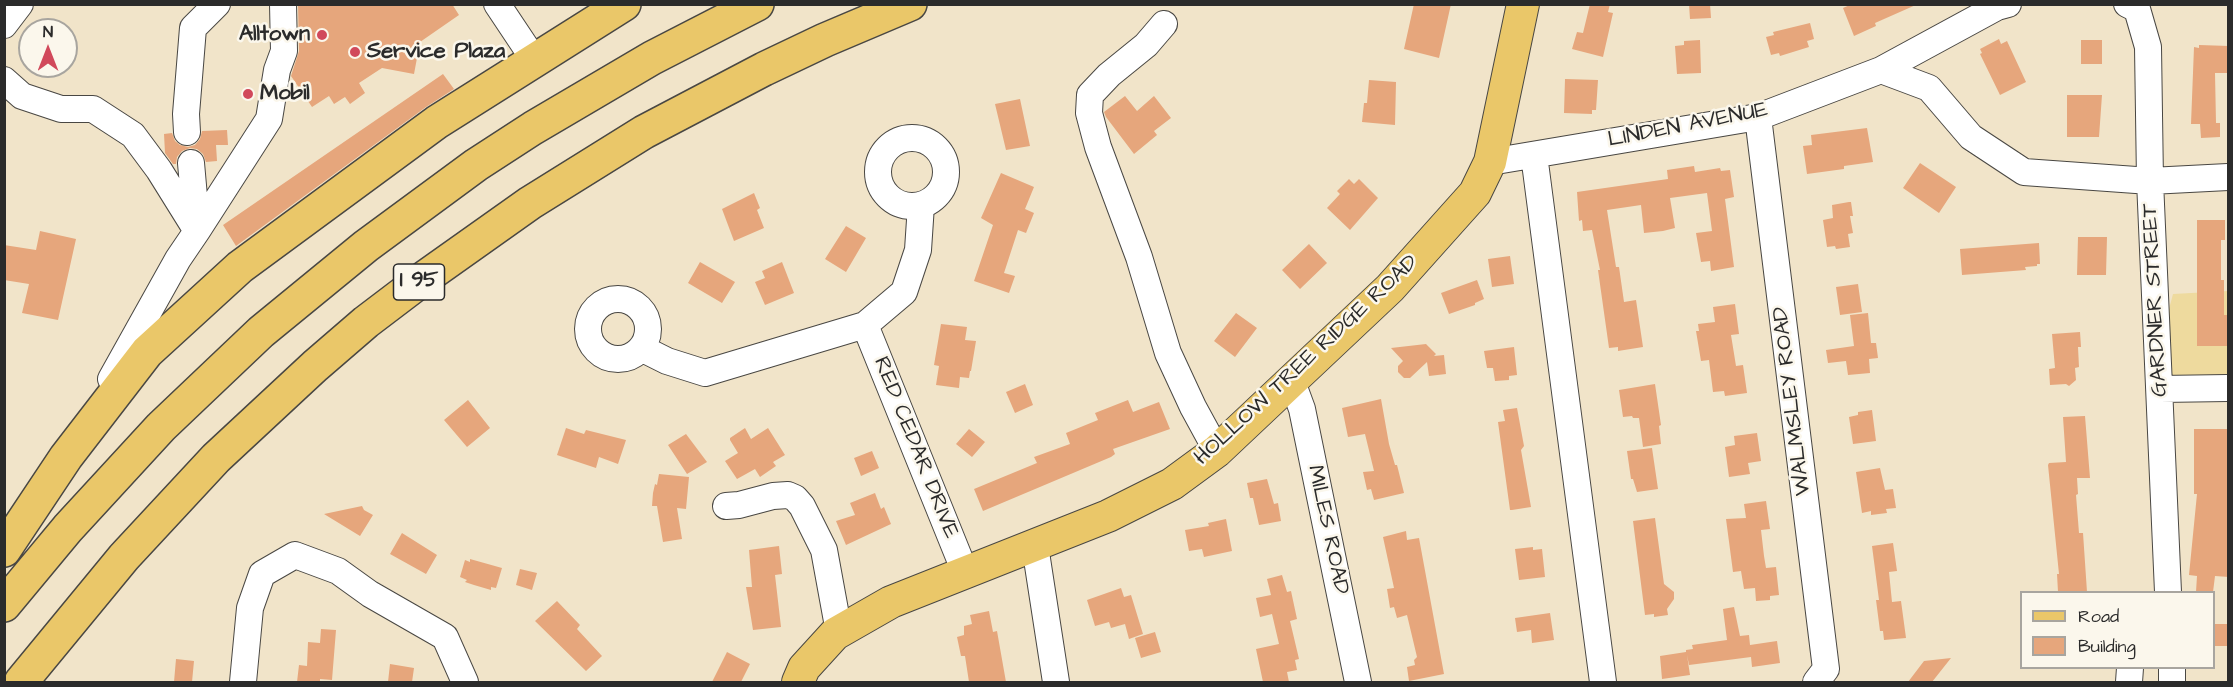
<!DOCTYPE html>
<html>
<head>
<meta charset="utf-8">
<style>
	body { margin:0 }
	#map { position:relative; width:2233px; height:687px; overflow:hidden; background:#f1e4c9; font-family:"Architects Daughter",sans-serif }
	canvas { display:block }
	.frame { position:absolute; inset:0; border:6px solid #2b2b2b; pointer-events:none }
	.legend { position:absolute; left:2020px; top:591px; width:195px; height:78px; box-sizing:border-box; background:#fbf7ec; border:2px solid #a8a59f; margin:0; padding:8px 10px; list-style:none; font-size:18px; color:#2b2b2b }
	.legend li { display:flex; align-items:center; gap:12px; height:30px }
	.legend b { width:30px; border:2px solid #a8a59f }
	.north { position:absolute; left:18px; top:18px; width:60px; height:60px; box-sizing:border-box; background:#fbf7ec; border:2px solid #a8a59f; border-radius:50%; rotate:0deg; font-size:16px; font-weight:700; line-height:24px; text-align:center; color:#2b2b2b }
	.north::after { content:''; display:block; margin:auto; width:21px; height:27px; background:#d1495b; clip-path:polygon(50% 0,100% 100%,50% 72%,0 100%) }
</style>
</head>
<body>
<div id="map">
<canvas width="2233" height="687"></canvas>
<div class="frame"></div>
<ul class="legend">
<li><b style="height:8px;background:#eac769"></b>Road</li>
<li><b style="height:16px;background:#e6a67c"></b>Building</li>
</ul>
<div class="north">N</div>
</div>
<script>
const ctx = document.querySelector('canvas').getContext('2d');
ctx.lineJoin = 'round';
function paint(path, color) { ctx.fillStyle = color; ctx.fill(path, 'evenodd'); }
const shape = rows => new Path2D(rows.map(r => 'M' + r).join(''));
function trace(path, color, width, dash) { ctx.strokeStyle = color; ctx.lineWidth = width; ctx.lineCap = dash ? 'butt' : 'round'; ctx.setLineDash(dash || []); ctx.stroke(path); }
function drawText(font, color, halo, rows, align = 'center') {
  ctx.font = font + ' "Architects Daughter",sans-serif'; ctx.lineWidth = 5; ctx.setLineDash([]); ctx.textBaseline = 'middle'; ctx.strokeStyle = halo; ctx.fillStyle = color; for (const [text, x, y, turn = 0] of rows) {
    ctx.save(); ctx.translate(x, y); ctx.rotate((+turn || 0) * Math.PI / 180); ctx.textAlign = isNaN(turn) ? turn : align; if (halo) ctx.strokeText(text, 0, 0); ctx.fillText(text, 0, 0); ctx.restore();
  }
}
const sand = shape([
	[2228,291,2228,379,2171,381,2165,324,2173,294]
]);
const building = shape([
	[298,4,452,4,459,15,420,42,414,74,382,68,359,83,365,93,350,104,345,97,334,104,329,96,312,107,291,76,299,51],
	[1414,4,1451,4,1439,58,1404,49],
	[1590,4,1610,4,1608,12,1613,13,1603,57,1572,49,1577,32,1583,33],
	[1689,4,1710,4,1711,18,1690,19],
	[1852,4,1918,4,1875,23,1876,26,1854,36,1843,8],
	[1810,23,1814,39,1807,41,1809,47,1780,56,1779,53,1771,55,1766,37,1774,35,1773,32],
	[1999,39,2001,44,2007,41,2026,82,2000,95,1980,54,1982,53,1980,49],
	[1700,40,1701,73,1677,74,1675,46,1684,45,1684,41],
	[2081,40,2102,40,2102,64,2081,64],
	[2199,45,2229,46,2229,73,2215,73,2216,123,2220,123,2220,137,2201,138,2200,124,2191,124,2194,47,2199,48],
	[443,74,454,89,426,107,236,246,223,225],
	[1565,79,1598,80,1596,110,1592,110,1592,114,1564,113],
	[1369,80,1396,82,1395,125,1362,122,1364,103,1367,103],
	[2067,95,2102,95,2099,137,2067,137],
	[1125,96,1137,111,1154,96,1171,118,1154,131,1157,135,1134,154,1106,117,1104,112],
	[1020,99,1030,146,1006,150,995,104],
	[1867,128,1873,162,1844,166,1844,169,1807,174,1803,146,1812,145,1811,135],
	[227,130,228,145,216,145,217,161,206,162,203,154,197,149,190,148,182,151,177,157,176,164,173,164,165,153,164,134,172,133,175,141,180,145,188,147,195,145,200,139,202,131],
	[1920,163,1956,187,1939,213,1903,188],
	[1694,166,1695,172,1720,168,1721,171,1730,170,1734,197,1725,199,1734,267,1711,271,1710,261,1701,262,1696,233,1712,231,1707,193,1670,198,1675,228,1663,231,1644,233,1641,205,1607,210,1616,267,1619,267,1624,302,1636,300,1643,347,1618,351,1618,347,1609,348,1598,270,1600,270,1592,230,1583,231,1582,220,1579,221,1577,192,1668,179,1667,170],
	[1001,173,1034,187,1025,209,1034,213,1026,233,1018,230,1004,273,1015,276,1009,293,974,281,993,225,981,218],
	[1349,179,1354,184,1359,179,1378,198,1350,230,1327,208,1340,194,1337,191],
	[754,193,760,208,757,210,764,228,734,241,722,209],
	[1849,202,1851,202,1853,216,1850,216,1853,233,1848,234,1850,247,1836,249,1835,246,1827,247,1823,220,1833,218,1832,205],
	[2197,220,2225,220,2225,240,2221,240,2221,280,2224,280,2224,315,2229,315,2229,346,2197,346],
	[846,226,866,238,846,272,825,259],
	[40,231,76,239,58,320,22,313,29,284,4,280,4,245,36,250],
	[2078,237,2107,237,2106,275,2077,275],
	[2039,243,2040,264,2037,264,2037,266,2025,267,2026,270,1962,275,1960,249],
	[1309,244,1327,263,1300,289,1282,270],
	[1510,256,1514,284,1492,287,1488,259],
	[700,262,735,282,722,303,688,283],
	[782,262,794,293,765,305,755,282,765,278,762,271],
	[1477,280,1484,299,1475,303,1475,305,1449,314,1441,293],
	[1858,284,1862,312,1840,315,1836,287],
	[1735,304,1739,334,1731,335,1736,366,1743,365,1747,393,1725,396,1724,391,1713,392,1709,360,1701,361,1696,331,1699,331,1698,324,1715,322,1713,307],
	[1236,313,1257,328,1235,357,1214,341],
	[1868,313,1871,343,1876,343,1878,358,1869,359,1870,373,1848,375,1846,361,1828,363,1826,350,1854,346,1850,315],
	[941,324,967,327,965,340,976,341,971,371,970,371,969,378,960,377,959,388,936,385,939,366,934,365],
	[2080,332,2081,347,2078,347,2079,367,2075,368,2076,380,2069,386,2066,384,2050,385,2049,369,2055,368,2052,334],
	[1426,344,1436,354,1434,356,1444,355,1446,374,1429,376,1427,362,1410,378,1404,378,1398,372,1398,366,1403,361,1391,348],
	[1514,347,1517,375,1509,376,1509,380,1495,381,1493,368,1487,368,1484,351],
	[1025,384,1033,405,1015,413,1006,392],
	[1655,384,1661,425,1659,426,1661,444,1643,447,1639,418,1633,418,1632,416,1623,417,1619,390],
	[1381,399,1389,444,1395,465,1397,465,1404,493,1374,500,1371,489,1367,490,1363,472,1374,471,1365,434,1348,437,1342,408],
	[468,400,490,428,467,447,444,420],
	[1128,400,1133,412,1159,402,1170,429,1113,449,1115,454,1111,457,983,511,974,489,1037,463,1034,457,1070,444,1066,433,1098,420,1095,413],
	[1517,408,1524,446,1521,450,1531,507,1512,510,1510,510,1498,422,1505,421,1503,410],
	[1872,410,1876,441,1853,444,1849,417,1858,415,1858,412],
	[2085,416,2090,478,2077,478,2078,494,2076,495,2079,533,2083,533,2087,592,2058,592,2057,574,2059,574,2048,465,2049,463,2066,462,2063,417],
	[566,428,584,434,586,430,626,440,618,464,599,457,596,468,557,455],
	[745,428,751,439,768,428,785,455,773,462,776,466,760,477,755,469,737,479,725,461,738,453,730,440,730,438],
	[969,429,985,442,972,457,956,444],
	[2194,429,2229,429,2229,577,2215,576,2213,592,2196,592,2197,576,2189,575,2197,494,2194,494],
	[1757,433,1761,461,1748,463,1750,474,1729,477,1725,447,1735,445,1734,436],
	[686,434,707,462,687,474,668,445],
	[1652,448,1658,489,1637,492,1633,479,1631,479,1627,451],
	[872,451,879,468,861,476,854,458],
	[1880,468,1885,490,1893,489,1896,508,1886,509,1887,513,1871,515,1871,511,1862,513,1856,472],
	[659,474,689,477,686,509,677,508,682,539,663,542,657,506,652,506,653,493,655,484,657,485],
	[1267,479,1274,504,1278,503,1281,521,1259,525,1253,498,1250,498,1247,483],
	[875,493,881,509,884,507,891,524,846,545,836,521,855,515,850,503],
	[1766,501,1770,529,1761,530,1764,556,1766,568,1776,567,1779,595,1770,596,1770,600,1756,601,1755,588,1744,589,1741,571,1733,572,1726,519,1746,518,1744,504],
	[362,506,364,510,373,515,360,536,324,514],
	[1655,518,1664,584,1674,592,1674,599,1667,609,1668,615,1654,617,1654,614,1645,615,1633,521],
	[1226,519,1232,551,1204,557,1202,549,1189,551,1185,530,1209,526,1208,523],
	[1406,531,1407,540,1419,538,1444,674,1409,681,1407,667,1415,665,1414,660,1417,657,1407,615,1397,618,1394,607,1390,608,1387,589,1394,588,1383,537],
	[402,533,437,555,426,574,390,554],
	[1893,543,1897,571,1889,572,1892,602,1901,601,1906,638,1884,640,1883,631,1880,631,1876,600,1879,600,1872,546],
	[779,546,782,574,775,575,781,627,753,630,746,587,752,587,749,550],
	[1533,547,1533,550,1542,549,1545,577,1519,580,1515,549],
	[470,559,502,568,496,588,491,587,491,590,474,585,465,582,467,580,460,577,465,560,470,562],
	[520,569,537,573,532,590,516,585],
	[1282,575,1287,592,1291,591,1297,619,1290,621,1299,659,1295,660,1297,670,1287,672,1289,682,1263,682,1256,649,1279,644,1272,614,1260,617,1256,598,1271,595,1267,579],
	[1121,588,1124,597,1131,595,1143,634,1129,639,1125,624,1111,628,1109,622,1095,626,1087,600],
	[557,601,580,625,577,629,602,656,586,671,535,621],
	[1734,607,1740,636,1749,635,1750,645,1777,641,1780,663,1752,667,1751,657,1689,665,1687,655,1690,675,1662,679,1660,656,1686,652,1686,650,1693,649,1692,645,1727,640,1723,609],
	[989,611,993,632,997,631,1006,682,969,682,965,656,961,656,957,637,964,635,964,626,972,624,970,615],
	[1550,613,1554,640,1532,643,1531,630,1517,632,1515,618],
	[2214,624,2229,624,2229,646,2214,646],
	[321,629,336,630,332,680,320,679,320,682,297,682,299,665,307,666,308,642,320,643],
	[1155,632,1161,652,1141,658,1135,638],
	[727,652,750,664,741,682,712,682],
	[1951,658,1932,682,1908,682,1924,661],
	[176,659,194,661,192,682,174,682],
	[390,664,414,668,412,682,388,682]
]);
const minor = shape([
	[497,4,535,61],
	[2127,4,2137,9,2148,47,2150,181,2168,592],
	[1164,24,1146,45,1109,75,1090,95,1089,113,1098,147,1139,257,1168,353,1193,407,1217,451],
	[4,25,20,4],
	[1881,70,1929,88,1971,137,2024,172,2150,181,2228,177],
	[4,80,22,96,61,109,93,109,133,135,159,170,197,231,269,119,277,70,284,51,283,4],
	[1758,117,1826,669,1816,682],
	[187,132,186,114,193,28,217,4],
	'878 172a34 34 0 1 1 68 0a34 34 0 1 1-68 0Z',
	[1534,155,1603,682],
	[1490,162,1758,117,1881,70,1997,7,2008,4],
	'588 329a30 30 0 1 1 60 0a30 30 0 1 1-60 0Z',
	[865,325,904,292,918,250,921,205],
	[641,348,667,361,705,373,865,325,965,572],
	[111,379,178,259,197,231,191,163],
	[1291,379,1302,409,1358,682],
	[2160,389,2228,388],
	[726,506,739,505,773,496,788,495,795,498,802,506,824,550,839,632],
	[1035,546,1056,682],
	[2172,668,2172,682],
	[243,682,250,608,262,574,295,555,338,571,370,594,445,637,465,682],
	[2129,682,2130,668]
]);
const major = shape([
	[798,682,804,668,835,634,891,602,1108,516,1172,484,1217,451,1390,288,1475,193,1490,162,1523,4]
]);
const highway = shape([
	[4,550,66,457,147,352,240,267,437,122,624,4],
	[4,605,68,528,161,427,261,332,366,246,476,165,533,128,652,58,757,4],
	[21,682,124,557,216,458,315,366,366,322,420,281,530,203,644,132,764,69,825,40,910,4]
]);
const markers = [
	[322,35,6,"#d1495b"],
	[355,52,6,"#d1495b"],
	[248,94,6,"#d1495b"]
];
const shields = [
	[419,282,51]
];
const shieldNames = [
	["I 95",419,282]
];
const poiNames = [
	["Alltown",310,35,"right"],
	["Service Plaza",367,52],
	["Mobil",260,94]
];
const streetNames = [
	["LINDEN AVENUE",1688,126,-11],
	["GARDNER STREET",2156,300,-93],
	["HOLLOW TREE RIDGE ROAD",1307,361,-43],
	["WALMSLEY ROAD",1793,401,-97],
	["RED CEDAR DRIVE",915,448,68],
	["MILES ROAD",1327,530,78]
];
paint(sand, '#eeda9e');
paint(building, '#e6a67c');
trace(minor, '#494743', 28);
trace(major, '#494743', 34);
trace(highway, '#494743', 36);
trace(minor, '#fff', 26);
trace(major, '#eac769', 32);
trace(highway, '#eac769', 33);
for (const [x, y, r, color] of markers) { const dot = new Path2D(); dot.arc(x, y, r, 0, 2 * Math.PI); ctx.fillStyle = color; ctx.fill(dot); trace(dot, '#fbf7ec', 2); }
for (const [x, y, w] of shields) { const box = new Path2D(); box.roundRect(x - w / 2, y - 18, w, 36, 4.5); ctx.fillStyle = '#fbf7ec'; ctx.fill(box); trace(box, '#2b2b2b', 1.5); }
drawText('bold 21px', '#2b2b2b', null, shieldNames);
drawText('bold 22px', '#2b2b2b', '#fbf7ec', poiNames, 'left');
drawText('22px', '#2b2b2b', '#fbf7ec', streetNames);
</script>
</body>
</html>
